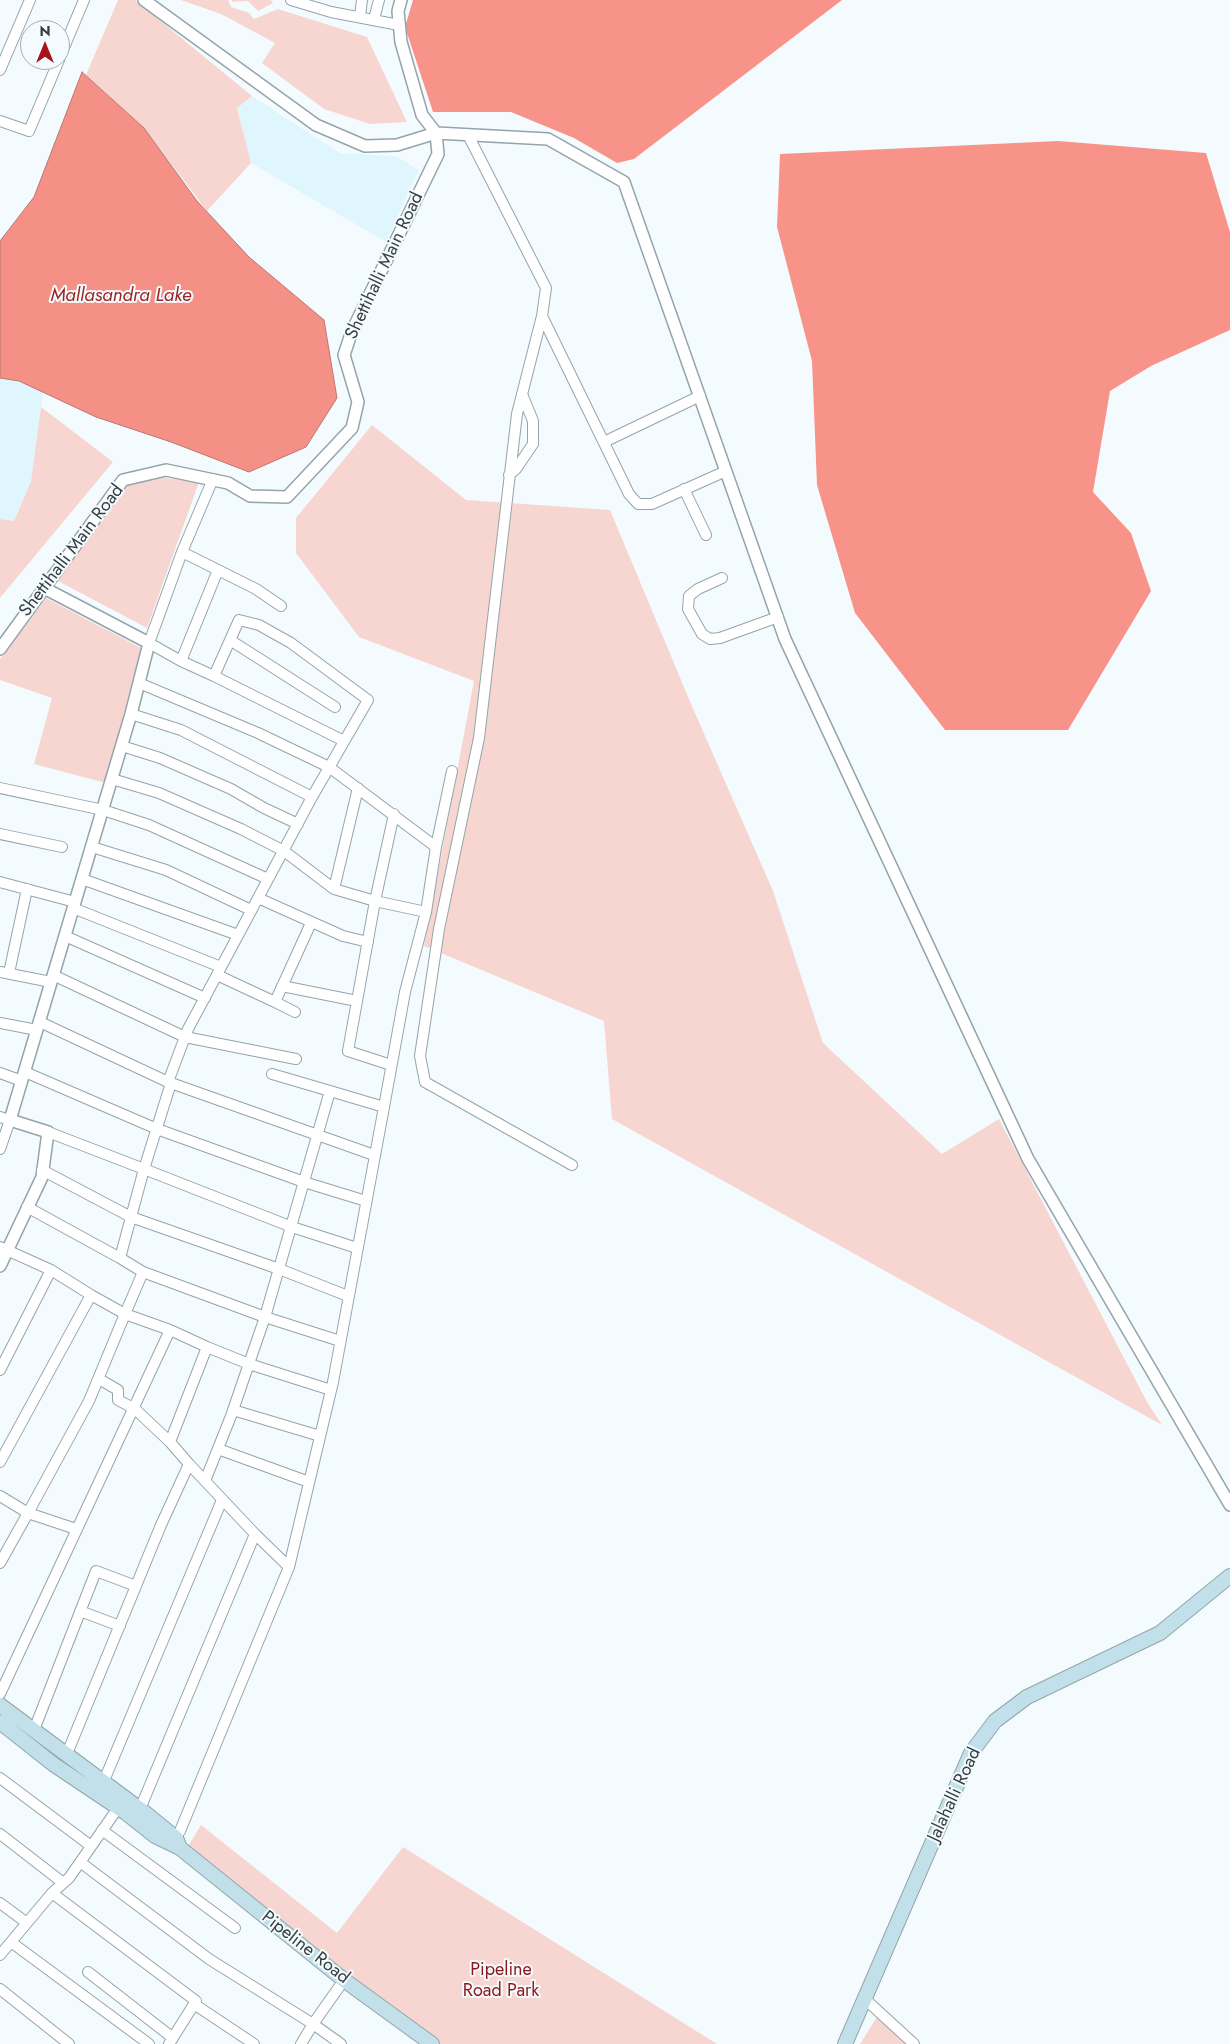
<!DOCTYPE html>
<html>
<head>
<meta charset="utf-8">
<style>
	body { margin:0 }
	#map { position:relative; width:1230px; height:2044px; overflow:hidden; background:#f4fbfe; font-family:Jost,sans-serif }
	canvas { display:block }
	.north { position:absolute; left:20px; top:20px; width:50px; height:50px; box-sizing:border-box; background:#f4fbfe; border:1px solid #a8afb2; border-radius:50%; rotate:0deg; font-size:14px; font-weight:700; line-height:20px; text-align:center; color:#363e41 }
	.north::after { content:''; display:block; margin:auto; width:18px; height:22px; background:#a81219; clip-path:polygon(50% 0,100% 100%,50% 72%,0 100%) }
</style>
</head>
<body>
<div id="map">
<canvas width="1230" height="2044"></canvas>
<div class="north">N</div>
</div>
<script>
const ctx = document.querySelector('canvas').getContext('2d');
ctx.lineJoin = 'round';
function paint(path, color) { ctx.fillStyle = color; ctx.fill(path, 'evenodd'); }
const shape = rows => new Path2D(rows.map(r => 'M' + r).join(''));
function trace(path, color, width, dash) { ctx.strokeStyle = color; ctx.lineWidth = width; ctx.lineCap = dash ? 'butt' : 'round'; ctx.setLineDash(dash || []); ctx.stroke(path); }
function drawText(font, color, halo, rows, align = 'center') {
  ctx.font = font + ' Jost,sans-serif'; ctx.lineWidth = 4; ctx.setLineDash([]); ctx.textBaseline = 'middle'; ctx.strokeStyle = halo; ctx.fillStyle = color; for (const [text, x, y, turn = 0] of rows) {
    ctx.save(); ctx.translate(x, y); ctx.rotate((+turn || 0) * Math.PI / 180); ctx.textAlign = isNaN(turn) ? turn : align; if (halo) ctx.strokeText(text, 0, 0); ctx.fillText(text, 0, 0); ctx.restore();
  }
}
const built = shape([
	[252,96,340,153,396,156,419,170,386,242,251,163,237,108],
	[0,378,19,381,43,392,31,481,13,522,0,519]
]);
const green = shape([
	[118,0,135,0,252,96,237,108,251,163,207,211,144,128,86,75],
	[181,0,228,0,231,7,249,13,254,19,278,9,367,37,407,122,370,124,324,109,262,63,275,43,221,14],
	[232,0,271,0,273,3,258,11,248,1,232,2],
	[41,407,113,462,0,598,0,519,14,521,31,481],
	[372,425,466,500,610,510,691,704,773,891,823,1043,942,1154,999,1119,1147,1402,1162,1425,612,1119,604,1021,424,946,474,681,359,637,296,553,296,518],
	[164,478,199,482,147,628,58,581,125,484],
	[46,598,141,648,106,783,34,764,52,698,0,680,0,659],
	[201,1825,337,1933,403,1847,717,2044,437,2044,187,1848],
	[877,2017,906,2044,860,2044]
]);
const forest = shape([
	[413,0,842,0,634,159,617,163,574,138,511,112,433,112,405,27],
	[1058,141,1206,153,1230,232,1230,330,1151,366,1110,391,1093,492,1131,533,1151,591,1068,730,945,730,855,613,817,485,812,361,777,227,780,154]
]);
const water = shape([
	[82,72,144,128,197,201,249,257,324,320,337,398,306,447,249,472,171,442,96,417,19,381,0,378,0,241,34,197,82,72]
]);
const minor = shape([
	[291,0,331,12,399,25],
	[360,16,362,0],
	[374,19,379,0],
	[60,57,84,0],
	[0,70,30,0],
	[0,121,29,131,59,60],
	[468,135,546,288,542,316,517,414,479,738,439,929,420,1056,425,1082,572,1165],
	[542,316,629,494,638,504,652,504,726,471],
	[604,442,700,396],
	[509,475,516,469,533,444,533,421,522,394],
	[684,489,706,535],
	[182,552,218,570],
	[722,578,698,589,689,596,688,609,702,634,710,639,720,638,778,617],
	[281,606,256,589,218,570,181,661,214,676,239,620,259,625,291,643,368,700,312,797,188,1029,168,1082,374,1155],
	[230,640,335,707],
	[181,661,149,643,182,552,213,479],
	[214,676,344,741],
	[139,683,258,733,329,767,436,847],
	[131,714,181,730,312,797],
	[122,746,160,758,231,789,264,808,298,824],
	[112,779,159,793,241,829,284,851,334,889],
	[0,788,103,810,149,825,268,879],
	[358,788,334,889,375,901,394,814],
	[0,834,62,847],
	[92,847,166,870,251,910],
	[82,879,238,935],
	[0,882,75,902],
	[258,898,343,936,368,942],
	[73,908,221,967],
	[65,936,205,998],
	[0,972,51,982],
	[9,973,27,889],
	[53,975,185,1037,296,1059],
	[217,975,275,1002,311,923],
	[282,986,357,1001],
	[275,1002,295,1012],
	[40,1022,168,1082],
	[0,1023,37,1030],
	[391,1065,348,1051,375,901,426,912],
	[25,1072,157,1129,304,1182,366,1201],
	[0,1073,22,1081],
	[272,1074,330,1091],
	[0,1117,10,1120,0,1149],
	[48,1132,144,1169,171,1083],
	[42,1170,131,1217,279,1269,348,1296],
	[27,1207,120,1258],
	[0,1247,51,1270,0,1370],
	[143,1272,265,1317,340,1341],
	[207,1347,249,1364,331,1390],
	[99,1379,118,1390,118,1400,135,1409,170,1442],
	[233,1410,320,1436],
	[218,1449,309,1482],
	[0,1462,91,1295,51,1270],
	[205,1481,231,1416,265,1317,330,1091,384,1107,405,992,426,912,436,847,452,771],
	[0,1496,28,1513,89,1401,125,1314,91,1295],
	[0,1563,28,1513,76,1529],
	[289,1567,333,1382,384,1107],
	[80,1611,120,1626],
	[0,1694,170,1330,125,1314,143,1272,120,1258,144,1169,292,1227,357,1248],
	[34,1730,96,1571,136,1586],
	[66,1756,161,1525,189,1464,170,1442,207,1347,170,1330],
	[0,1778,91,1846],
	[103,1783,222,1500],
	[140,1809,255,1534],
	[102,1830,235,1928],
	[0,1834,62,1882],
	[172,1843,180,1831,289,1567,255,1534,189,1464],
	[80,1862,209,1959,313,2024,301,2044],
	[52,1893,196,2001,169,2044],
	[0,1903,27,1923],
	[11,1942,149,2044],
	[0,1955,52,1893,69,1878,118,1808],
	[88,1972,173,2038],
	[0,1989,69,2044],
	[865,1999,914,2044],
	[194,2004,254,2044],
	[341,2044,313,2024,344,1980]
]);
const tertiary = shape([
	[144,0,316,125,365,146,397,145,436,133,548,139,624,182,785,639,1028,1159,1230,1505],
	[0,649,123,480,166,470,228,483,250,496,287,497,352,428,358,402,344,355,352,331,438,154,436,133,422,115,401,42,398,11,401,0],
	[0,1266,42,1177,48,1132,10,1120,131,714,149,643,44,588]
]);
const secondary = shape([
	[0,1705,144,1812,176,1838,180,1848],
	[0,1722,53,1764,126,1813,155,1836,180,1848,344,1980,432,2044],
	[845,2044,971,1753,995,1721,1027,1697,1160,1633,1230,1576]
]);
const streetNames = [
	["Shettihalli Main Road",385,266,-65],
	["Shettihalli Main Road",72,551,-53],
	["Jalahalli Road",955,1795,-65],
	["Pipeline Road",305,1948,38]
];
const parkNames = [
	["Pipeline",501,1971],
	["Road Park",501,1992]
];
const waterNames = [
	["Mallasandra Lake",121,296]
];
paint(built, '#e0f6fe');
paint(green, '#f7d6d1');
paint(forest, '#f89389');
paint(water, '#f49085');
trace(water, '#bb7771', 1);
trace(minor, '#93a5ab', 12);
trace(tertiary, '#93a5ab', 14);
trace(secondary, '#93a5ab', 16);
trace(minor, '#fff', 10);
trace(tertiary, '#fff', 11);
trace(secondary, '#c2e0e9', 14);
drawText('18px', '#363e41', '#f4fbfe', streetNames);
drawText('18px', '#8d1618', '#f4fbfe', parkNames);
drawText('italic 19px', '#9a2523', '#f4fbfe', waterNames);
</script>
</body>
</html>
